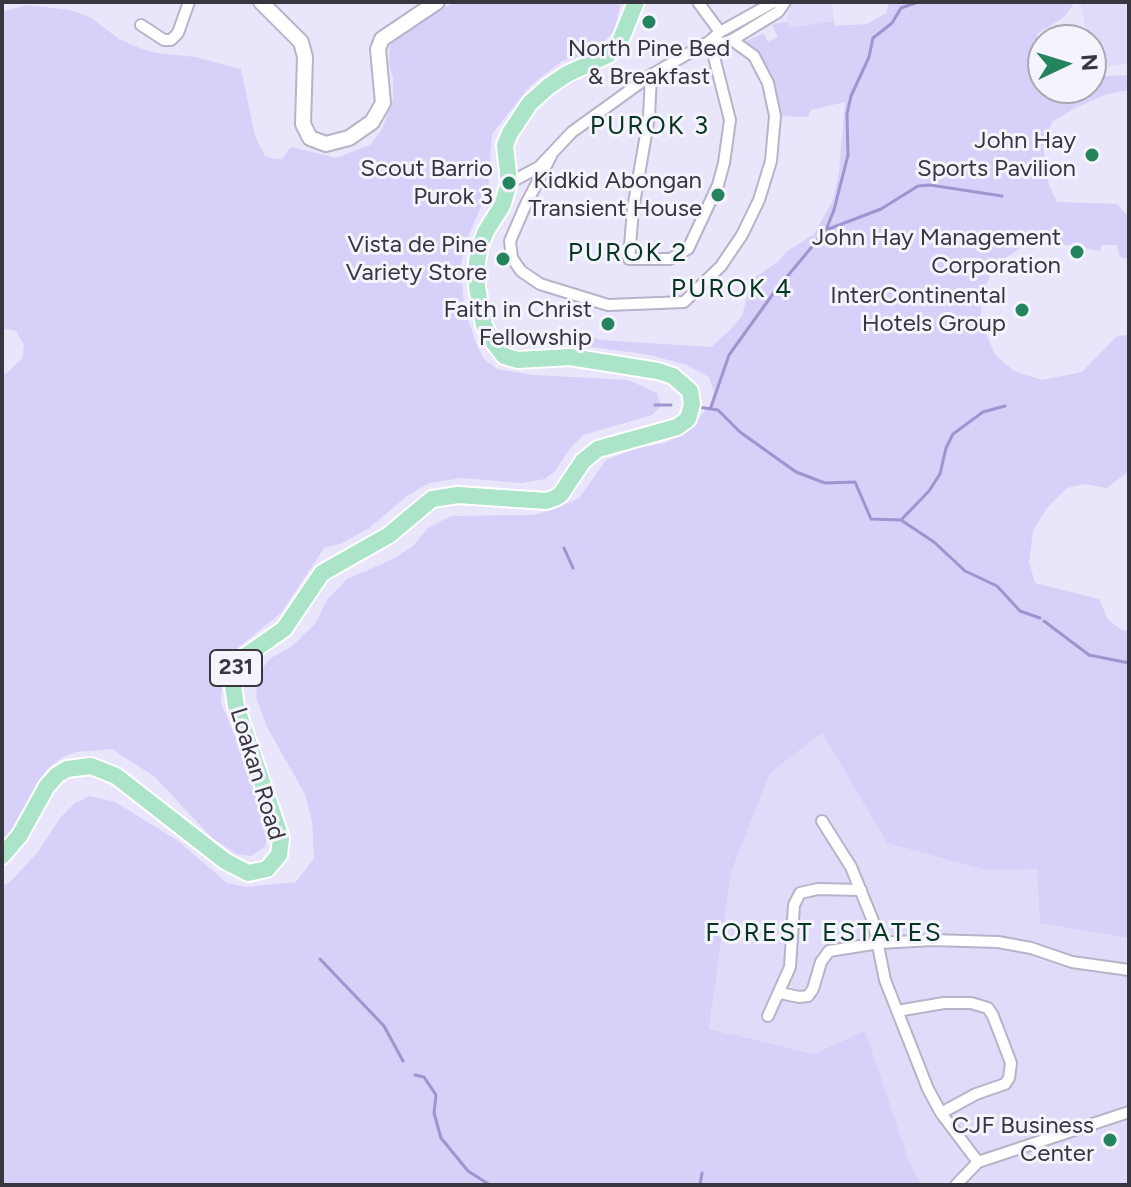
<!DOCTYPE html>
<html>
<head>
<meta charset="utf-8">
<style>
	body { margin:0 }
	#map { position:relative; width:1131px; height:1187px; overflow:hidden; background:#e9e5fb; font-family:Figtree,sans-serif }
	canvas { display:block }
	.frame { position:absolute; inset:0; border:4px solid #38373f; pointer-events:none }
	.north { position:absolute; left:1027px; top:24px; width:80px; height:80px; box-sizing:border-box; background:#f5f4fd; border:2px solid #a9a8b1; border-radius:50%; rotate:86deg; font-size:22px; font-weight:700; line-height:32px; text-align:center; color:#38373f }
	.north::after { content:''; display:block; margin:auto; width:28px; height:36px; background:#24845d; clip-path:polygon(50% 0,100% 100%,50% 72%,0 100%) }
</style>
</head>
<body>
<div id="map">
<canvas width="1131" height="1187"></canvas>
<div class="frame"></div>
<div class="north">N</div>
</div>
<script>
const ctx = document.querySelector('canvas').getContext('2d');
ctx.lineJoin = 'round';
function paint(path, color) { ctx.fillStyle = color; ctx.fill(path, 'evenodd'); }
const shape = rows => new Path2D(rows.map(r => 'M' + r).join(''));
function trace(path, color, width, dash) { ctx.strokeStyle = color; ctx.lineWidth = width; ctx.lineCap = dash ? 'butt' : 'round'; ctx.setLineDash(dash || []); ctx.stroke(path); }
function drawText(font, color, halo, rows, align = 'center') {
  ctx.font = font + ' Figtree,sans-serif'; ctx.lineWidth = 6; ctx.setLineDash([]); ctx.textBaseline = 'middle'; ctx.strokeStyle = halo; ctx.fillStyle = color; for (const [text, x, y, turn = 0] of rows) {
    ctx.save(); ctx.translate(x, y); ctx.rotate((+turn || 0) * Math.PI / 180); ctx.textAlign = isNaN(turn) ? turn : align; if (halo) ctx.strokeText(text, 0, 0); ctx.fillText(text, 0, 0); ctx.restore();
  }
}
const built = shape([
	[791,2,832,2,834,21,788,28,787,18],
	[1080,2,1129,2,1129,63,1091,69,1091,40,1054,40,1087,33],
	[822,733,887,843,985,870,1037,869,1040,923,1129,938,1129,1185,921,1185,909,1161,814,1054,709,1029,731,873,770,773]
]);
const green = shape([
	[455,2,621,2,614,31,600,46,581,56,562,61,530,86,492,134,488,190,465,244,461,265,462,284,464,307,476,343,484,359,497,369,533,375,628,380,657,393,661,406,652,415,583,435,571,447,555,471,545,479,521,483,462,478,429,483,407,496,368,529,340,544,324,548,281,613,235,650,223,676,221,703,246,762,264,814,267,835,265,847,251,856,236,854,211,837,155,777,112,749,77,752,63,757,48,768,28,801,17,826,2,842,2,377,22,359,24,345,16,331,2,328,2,12,27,5,70,10,90,17,119,39,142,49,156,53,195,57,241,69,255,136,265,156,275,159,282,159,291,147,336,158,370,145,382,129,393,100,393,78,389,64,390,43,417,23],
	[888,2,1075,2,1064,17,1037,34,1043,88,1091,88,1091,77,1129,75,1129,90,1107,94,1075,108,1052,122,1043,147,1049,185,1057,202,1117,204,1129,217,1129,259,1120,257,1117,245,1102,245,1100,251,1066,245,1028,243,1007,257,991,274,981,297,981,322,995,355,1014,371,1042,380,1082,372,1117,336,1129,335,1129,471,1107,488,1084,484,1067,488,1047,508,1033,531,1029,562,1035,583,1099,599,1108,620,1122,630,1129,631,1129,938,1040,923,1037,869,985,870,887,843,822,733,770,773,731,873,709,1029,814,1054,865,1031,909,1161,921,1185,2,1185,2,886,10,882,38,852,60,818,75,803,89,796,115,802,178,841,227,883,245,887,296,882,314,858,312,821,305,794,267,727,256,697,258,673,271,658,292,646,315,624,327,600,347,579,393,559,413,546,429,527,451,516,534,515,555,509,579,498,606,460,638,448,665,443,694,424,710,405,714,392,709,377,684,364,645,354,576,345,572,335,582,332,600,340,711,347,730,330,742,316,752,279,779,261,786,252,814,234,833,200,839,172,845,102,811,110,808,117,780,116,763,63,758,52,745,42,763,33,768,42,778,37,772,25,778,23,787,22,789,28,834,21,835,26,867,24,887,13]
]);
const stream = shape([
	[826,230,881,209,918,186,930,185,1002,196],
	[655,405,671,405],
	[698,407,718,410,740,432,796,472,825,483,855,482,871,519,901,520,934,542,965,571,997,586,1020,611,1040,618],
	[711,407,729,355,775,291,826,230,834,210,848,155,847,114,851,96,869,57,873,38,892,23,901,8,918,2],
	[901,520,929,491,940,474,946,448,953,434,983,412,1005,406],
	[564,548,573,568],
	[1044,621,1089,655,1129,663],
	[320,959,384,1026,403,1061],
	[415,1075,424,1077,436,1095,434,1113,441,1138,468,1171,490,1185],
	[700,1185,702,1173]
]);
const street = shape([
	[698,2,720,32],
	[141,25,164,40,171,40,178,33,189,2],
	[710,41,724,43,732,40,778,12,785,2],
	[651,75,649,117,633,209,629,259,670,259,688,249,718,185,724,163,730,120,710,41],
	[551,156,526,204,510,241,512,258,521,271,540,284,608,305,684,302,721,266,742,235,759,200,771,161,775,116,768,83,754,56,732,40],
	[509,183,539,167,572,132,651,75,710,41,720,32,774,2],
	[822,821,851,867,873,921,885,980,928,1089,941,1113,978,1162],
	[780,993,799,997,808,996,813,989,821,962,829,951,879,943,932,940,998,942,1031,948,1072,962,1129,970],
	[897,1011,944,1003,971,1003,988,1008,993,1016,1011,1063,1009,1078,1005,1084,976,1094,941,1113],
	[768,1016,790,967,794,905,800,893,818,889,861,890],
	[956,1185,978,1162,1129,1112]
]);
const secondary = shape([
	[261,2,301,42,305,57,303,124,310,138,326,144,349,138,372,122,383,103,378,49,382,39,437,2]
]);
const primary = shape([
	[2,856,20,835,47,786,57,775,67,769,91,766,116,776,225,861,248,873,267,869,279,855,281,838,236,706,232,680,235,668,244,657,284,629,322,573,389,535,432,499,458,495,546,501,555,498,561,494,583,461,598,449,677,427,688,419,692,404,690,391,673,376,658,371,570,357,518,360,504,356,491,339,484,325,477,287,477,261,480,246,486,231,502,206,509,183,505,145,510,133,530,103,549,86,567,74,608,55,619,44,636,2]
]);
const markers = [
	[649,22,8,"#24845d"],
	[1092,155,8,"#24845d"],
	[509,183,8,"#24845d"],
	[718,195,8,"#24845d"],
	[1077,252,8,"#24845d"],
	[503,259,8,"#24845d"],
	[1022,310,8,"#24845d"],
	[608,324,8,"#24845d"],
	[1110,1140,8,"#24845d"]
];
const shields = [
	[236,668,52]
];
const shieldNames = [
	["231",236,668]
];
const poiNames = [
	["North Pine Bed",649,49,"center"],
	["& Breakfast",649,77,"center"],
	["John Hay",1076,141],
	["Sports Pavilion",1076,169],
	["Scout Barrio",493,169],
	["Purok 3",493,197],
	["Kidkid Abongan",702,181],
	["Transient House",702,209],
	["John Hay Management",1061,238],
	["Corporation",1061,266],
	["Vista de Pine",487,245],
	["Variety Store",487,273],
	["InterContinental",1006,296],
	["Hotels Group",1006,324],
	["Faith in Christ",592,310],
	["Fellowship",592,338],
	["CJF Business",1094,1126],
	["Center",1094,1154]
];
const streetNames = [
	["Loakan Road",257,774,73]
];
const neighbourhoodNames = [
	["PUROK 3",650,126],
	["PUROK 2",628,253],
	["PUROK 4",732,289],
	["FOREST ESTATES",824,933]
];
paint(built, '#e1dbf9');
paint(green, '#d7d0f8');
trace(stream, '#a093cf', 3);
trace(street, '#b7b3c8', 14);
trace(secondary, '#b7b3c8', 18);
trace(primary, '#fff', 20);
trace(street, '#fff', 10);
trace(secondary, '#fff', 14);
trace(primary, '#abe4c8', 16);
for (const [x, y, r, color] of markers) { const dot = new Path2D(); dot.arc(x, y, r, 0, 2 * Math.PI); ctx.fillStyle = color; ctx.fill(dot); trace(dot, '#f5f4fd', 3); }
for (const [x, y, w] of shields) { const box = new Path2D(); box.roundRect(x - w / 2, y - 18, w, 36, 6); ctx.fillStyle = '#f5f4fd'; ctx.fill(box); trace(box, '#38373f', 2); }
drawText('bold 22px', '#38373f', null, shieldNames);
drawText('24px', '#38373f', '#f5f4fd', poiNames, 'right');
drawText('24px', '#38373f', '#f5f4fd', streetNames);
ctx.letterSpacing = '2px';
drawText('26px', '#063522', '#f5f4fd', neighbourhoodNames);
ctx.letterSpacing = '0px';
</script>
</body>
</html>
